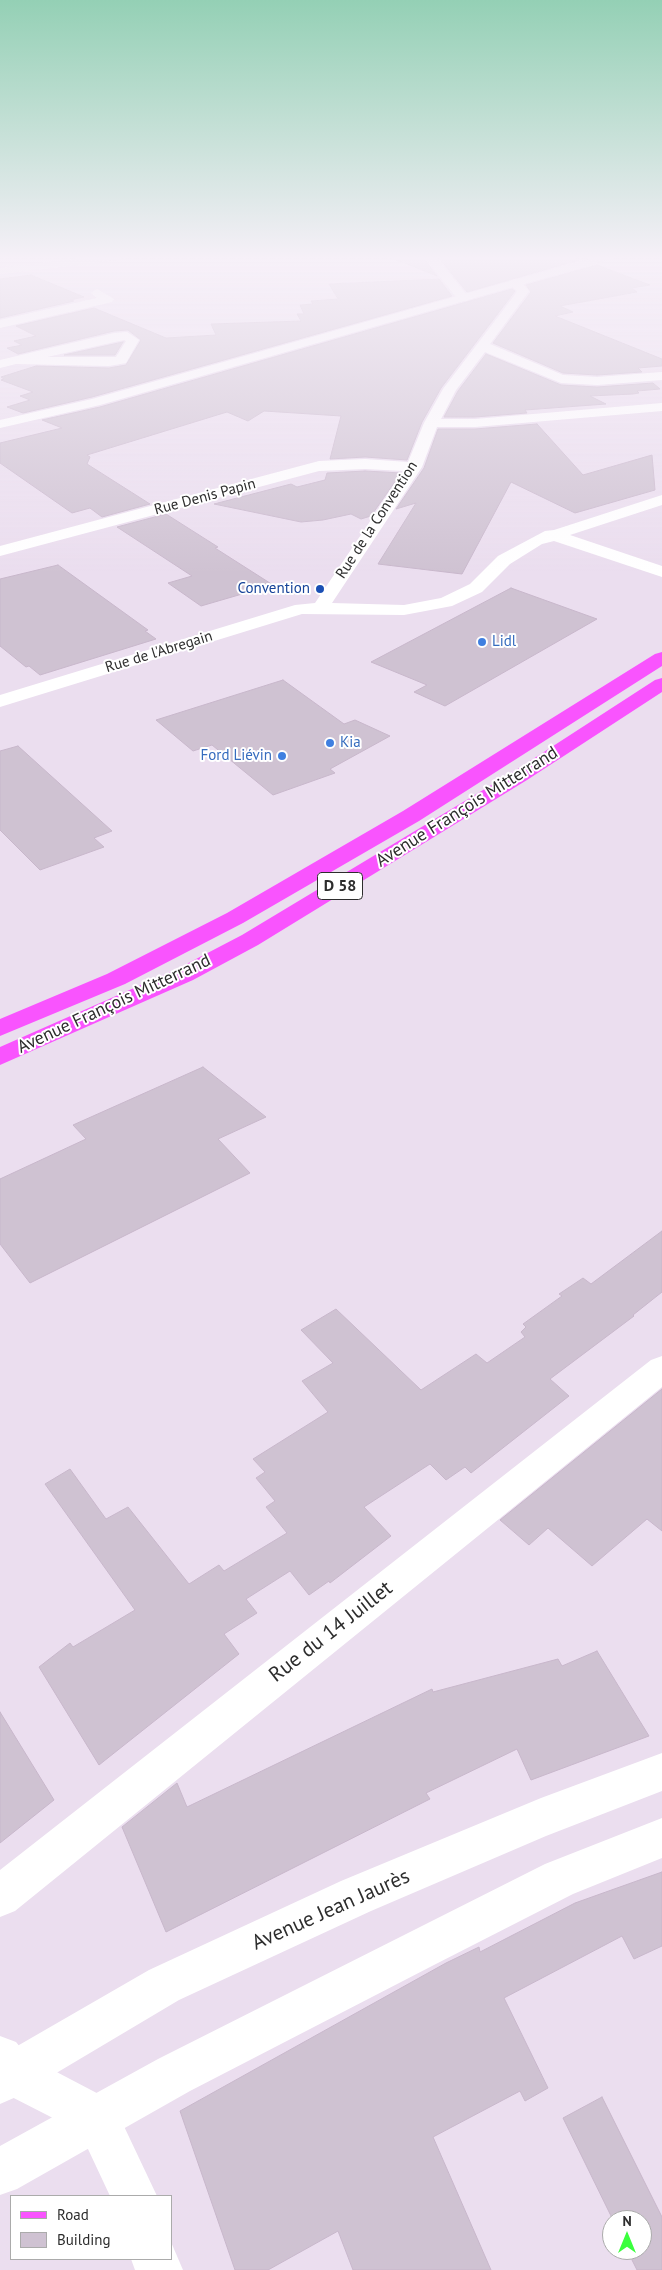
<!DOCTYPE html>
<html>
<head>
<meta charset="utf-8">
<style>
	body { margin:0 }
	#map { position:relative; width:662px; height:2270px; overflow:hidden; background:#ebdeef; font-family:"PT Sans",sans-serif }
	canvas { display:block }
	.legend { position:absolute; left:10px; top:2195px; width:162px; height:65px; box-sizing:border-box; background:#fff; border:1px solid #ababab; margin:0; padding:6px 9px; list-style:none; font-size:15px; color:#2d2d2d }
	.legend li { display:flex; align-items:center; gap:10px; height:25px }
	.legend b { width:25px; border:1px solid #ababab }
	.north { position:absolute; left:602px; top:2210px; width:50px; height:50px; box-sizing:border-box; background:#fff; border:1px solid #ababab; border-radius:50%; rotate:0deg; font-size:14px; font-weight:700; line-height:20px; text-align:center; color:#2d2d2d }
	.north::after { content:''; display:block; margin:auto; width:18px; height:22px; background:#3bff3e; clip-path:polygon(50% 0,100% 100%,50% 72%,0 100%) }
</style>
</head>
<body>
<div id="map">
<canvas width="662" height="2270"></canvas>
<ul class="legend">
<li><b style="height:6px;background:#f954fe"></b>Road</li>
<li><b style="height:14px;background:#cfc2d2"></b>Building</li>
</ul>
<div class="north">N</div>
</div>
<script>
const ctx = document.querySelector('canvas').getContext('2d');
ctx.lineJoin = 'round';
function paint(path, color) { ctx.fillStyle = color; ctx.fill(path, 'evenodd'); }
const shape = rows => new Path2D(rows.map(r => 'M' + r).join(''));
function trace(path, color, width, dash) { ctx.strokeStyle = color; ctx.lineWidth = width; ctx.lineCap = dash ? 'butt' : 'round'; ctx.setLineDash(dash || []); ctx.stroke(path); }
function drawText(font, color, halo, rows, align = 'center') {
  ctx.font = font + ' "PT Sans",sans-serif'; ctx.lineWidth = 4; ctx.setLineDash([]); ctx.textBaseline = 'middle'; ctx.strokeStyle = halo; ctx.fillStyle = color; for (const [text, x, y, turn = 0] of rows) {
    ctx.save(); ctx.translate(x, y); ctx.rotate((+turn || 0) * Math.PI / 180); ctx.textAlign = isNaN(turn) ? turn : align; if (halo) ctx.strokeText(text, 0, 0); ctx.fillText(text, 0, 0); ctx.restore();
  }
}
const building = shape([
	[393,257,423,257,437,276,392,258,393,257],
	[438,257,567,257,579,260,467,292,438,257],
	[597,265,650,285,632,288,637,292,560,306,573,312,555,316,662,359,662,366,638,368,642,372,597,375,563,373,493,343,531,292,526,285,597,265],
	[31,275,84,297,70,300,74,301,0,318,0,279,31,275],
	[439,279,452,296,92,397,23,413,7,407,30,400,20,396,33,392,1,380,4,379,1,377,36,366,109,368,126,365,141,340,128,330,114,331,18,354,7,348,22,345,14,341,36,336,16,326,94,308,166,338,216,335,211,324,301,321,297,314,304,314,300,305,313,304,311,301,338,299,329,284,439,279],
	[512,289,515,291,512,295,441,388,422,422,407,460,365,457,330,459,341,416,264,411,248,421,227,412,87,455,90,457,87,464,150,504,102,517,90,508,72,513,0,463,0,443,62,428,42,420,100,407,512,289],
	[123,342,115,355,64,355,123,342],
	[486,354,561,385,597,387,653,383,660,389,637,391,639,393,633,394,590,396,606,404,525,410,527,413,475,417,444,417,458,391,486,354],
	[537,424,583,475,652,455,655,490,575,513,511,482,462,574,378,564,416,503,396,509,424,468,438,429,475,429,537,424],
	[365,471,401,473,371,516,361,519,351,514,323,520,301,522,214,504,291,484,297,487,325,480,327,473,365,471],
	[166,514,218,547,215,548,273,585,201,606,168,583,192,576,117,527,166,514],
	[58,565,148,630,145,631,156,639,40,675,29,666,26,667,0,646,0,579,58,565],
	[511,588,597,619,445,706,414,692,427,685,371,662,511,588],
	[283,680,344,724,355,720,390,736,330,769,335,773,273,795,212,745,193,751,156,720,283,680],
	[18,746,112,831,94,838,104,847,40,870,0,830,0,751,18,746],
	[203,1067,266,1117,218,1139,250,1173,30,1283,0,1244,0,1179,86,1139,73,1125,203,1067],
	[662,1231,662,1292,633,1315,634,1316,550,1379,569,1396,471,1473,465,1467,446,1480,430,1464,364,1507,391,1536,330,1583,329,1581,309,1595,290,1571,246,1599,257,1613,224,1634,239,1654,99,1765,39,1667,70,1643,73,1647,135,1610,45,1484,70,1469,106,1519,128,1507,189,1584,219,1565,224,1571,287,1533,266,1507,275,1501,256,1478,265,1472,253,1459,328,1412,302,1381,333,1363,301,1330,336,1309,421,1390,476,1354,487,1363,525,1337,521,1332,526,1327,523,1324,562,1296,559,1294,583,1278,591,1284,662,1231],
	[662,1389,662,1531,647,1519,592,1566,548,1528,529,1545,500,1520,662,1389],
	[597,1651,649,1736,531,1780,517,1749,426,1793,430,1799,166,1932,122,1827,177,1783,187,1807,432,1689,433,1692,558,1659,562,1666,597,1651],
	[0,1712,54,1800,0,1843,0,1712],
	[662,1872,662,1946,634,1959,622,1936,504,1998,548,2088,525,2101,520,2091,433,2137,491,2270,353,2270,338,2231,268,2270,235,2270,180,2111,446,1963,479,1947,480,1952,575,1903,662,1872],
	[602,2097,662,2217,662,2270,637,2270,627,2250,642,2250,642,2220,613,2220,563,2118,602,2097]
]);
const minor = shape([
	[93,257,123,257,117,260,0,274,0,268,93,257],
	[425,257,436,257,467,295,469,298,467,301,459,301,425,257],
	[514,279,522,283,529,291,490,344,563,375,597,377,662,372,662,380,597,385,561,383,485,352,456,390,441,419,475,419,662,403,662,411,475,427,437,427,422,467,332,603,404,605,441,598,470,584,498,556,545,531,554,530,662,495,662,505,570,535,662,566,662,577,554,541,542,544,510,564,482,592,452,606,404,615,302,614,0,707,0,695,295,605,315,603,404,471,365,469,319,471,0,556,0,546,319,461,365,459,408,462,424,423,443,389,514,296,517,291,508,283,514,279],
	[97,289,114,299,112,302,0,328,0,320,97,298,91,293,97,289],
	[127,332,139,340,126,363,109,366,16,364,0,368,0,360,114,333,127,332],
	[124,340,126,341,116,357,47,357,124,340],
	[662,1356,662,1387,15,1911,0,1917,0,1870,651,1360,662,1356],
	[96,2094,112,2101,157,2196,110,2196,73,2117,80,2101,96,2094],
	[171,2242,183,2270,135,2270,131,2259,171,2259,171,2242]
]);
const tertiary = shape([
	[596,257,613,257,611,259,100,405,0,428,0,420,92,399,596,257],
	[0,2036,16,2042,28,2057,112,2101,119,2117,112,2133,96,2140,0,2091,0,2036]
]);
const secondary = shape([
	[662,1753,662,1791,546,1836,371,1911,179,2000,16,2097,0,2104,0,2056,149,1970,341,1881,541,1798,662,1753],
	[662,1818,662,1858,573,1894,432,1966,190,2091,17,2189,0,2195,0,2146,158,2059,545,1864,662,1818]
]);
const primary = shape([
	[662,652,662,666,419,821,243,923,125,984,0,1036,0,1019,107,974,227,913,403,811,655,654,662,652],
	[662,678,662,692,527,780,258,945,193,980,0,1065,0,1047,175,970,242,935,513,772,655,680,662,678]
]);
const markers = [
	[320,589,5,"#1a4fb4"],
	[482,642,5,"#3f7fe0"],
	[330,743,5,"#3f7fe0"],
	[282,756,5,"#3f7fe0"]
];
const farStreetnames = [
	["Rue Denis Papin",205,497,-15],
	["Rue de la Convention",377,520,-57],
	["Rue de l'Abregain",159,652,-17]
];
const farTransitnames = [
	["Convention",310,589]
];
const farShopnames = [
	["Lidl",492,642],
	["Kia",340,743],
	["Ford Liévin",272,756,"right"]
];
const shields = [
	[340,886,45]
];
const shieldNames = [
	["D 58",340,886]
];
const streetNames = [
	["Avenue François Mitterrand",467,807,-32],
	["Avenue François Mitterrand",114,1004,-25]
];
const nearStreetnames = [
	["Rue du 14 Juillet",331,1632,-38],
	["Avenue Jean Jaurès",331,1910,-24]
];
paint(building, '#cfc2d2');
trace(building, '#c8b7cb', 1);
paint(minor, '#fff');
paint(tertiary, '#fff');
paint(secondary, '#fff');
paint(primary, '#f954fe');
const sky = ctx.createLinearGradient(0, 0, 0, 574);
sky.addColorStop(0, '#94d0b5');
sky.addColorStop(0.45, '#f6f0f8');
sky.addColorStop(1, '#f6f0f800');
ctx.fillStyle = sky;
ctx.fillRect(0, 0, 662, 574);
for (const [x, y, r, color] of markers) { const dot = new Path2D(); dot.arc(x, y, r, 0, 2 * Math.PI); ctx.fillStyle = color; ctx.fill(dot); trace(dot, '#fff', 2); }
drawText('15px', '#2d2d2d', '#fff', farStreetnames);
drawText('15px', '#164399', '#fff', farTransitnames, 'right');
drawText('15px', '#366cbe', '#fff', farShopnames, 'left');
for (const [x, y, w] of shields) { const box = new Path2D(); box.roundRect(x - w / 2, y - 13.5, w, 27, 4); ctx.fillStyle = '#fff'; ctx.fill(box); trace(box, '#2d2d2d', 1); }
drawText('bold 16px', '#2d2d2d', null, shieldNames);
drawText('18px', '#2d2d2d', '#fff', streetNames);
drawText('21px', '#2d2d2d', '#fff', nearStreetnames);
</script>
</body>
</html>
